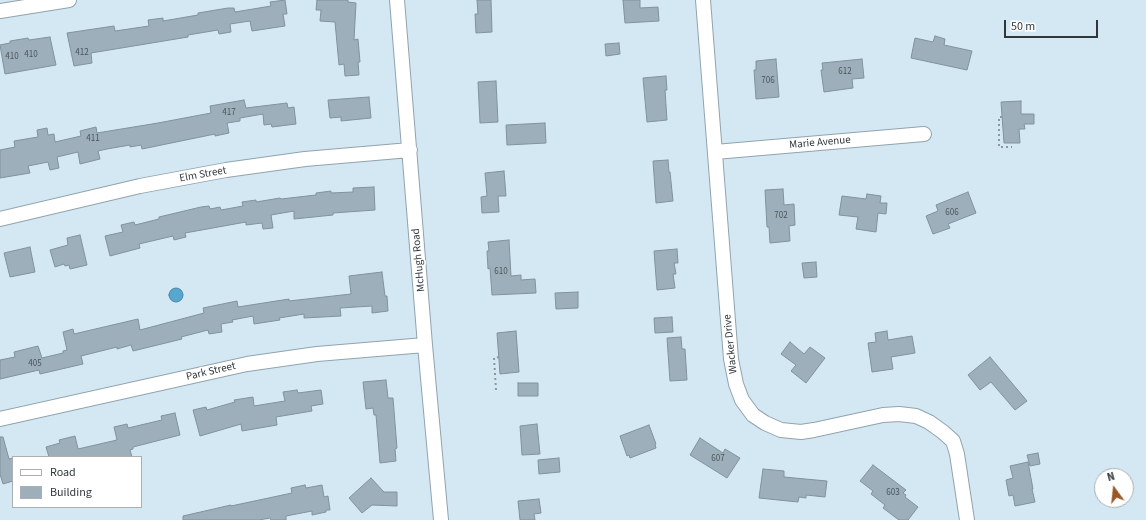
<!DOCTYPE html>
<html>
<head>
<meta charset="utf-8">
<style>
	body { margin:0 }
	#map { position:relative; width:1146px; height:520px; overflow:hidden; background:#d4e8f3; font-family:"Source Sans 3",sans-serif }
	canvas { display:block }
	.legend { position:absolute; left:12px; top:456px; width:130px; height:52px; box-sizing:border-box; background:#fff; border:1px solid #acafb1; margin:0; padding:5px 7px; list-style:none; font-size:12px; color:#30373b }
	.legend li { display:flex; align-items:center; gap:8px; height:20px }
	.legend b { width:20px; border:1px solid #acafb1 }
	.north { position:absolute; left:1094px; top:468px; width:40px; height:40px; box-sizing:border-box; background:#fff; border:1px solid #acafb1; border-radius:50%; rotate:345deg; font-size:11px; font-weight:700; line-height:16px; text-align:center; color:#30373b }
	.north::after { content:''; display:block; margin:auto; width:14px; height:18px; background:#9a5726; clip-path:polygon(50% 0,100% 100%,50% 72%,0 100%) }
	.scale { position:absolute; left:1004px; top:20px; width:94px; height:18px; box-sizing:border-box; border:2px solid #30373b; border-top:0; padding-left:5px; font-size:12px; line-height:14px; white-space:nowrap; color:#30373b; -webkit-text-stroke:3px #fff; paint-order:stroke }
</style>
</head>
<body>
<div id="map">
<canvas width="1146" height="520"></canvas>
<ul class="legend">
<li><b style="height:5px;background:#fff"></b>Road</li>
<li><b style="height:11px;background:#9dafba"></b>Building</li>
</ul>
<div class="north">N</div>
<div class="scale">50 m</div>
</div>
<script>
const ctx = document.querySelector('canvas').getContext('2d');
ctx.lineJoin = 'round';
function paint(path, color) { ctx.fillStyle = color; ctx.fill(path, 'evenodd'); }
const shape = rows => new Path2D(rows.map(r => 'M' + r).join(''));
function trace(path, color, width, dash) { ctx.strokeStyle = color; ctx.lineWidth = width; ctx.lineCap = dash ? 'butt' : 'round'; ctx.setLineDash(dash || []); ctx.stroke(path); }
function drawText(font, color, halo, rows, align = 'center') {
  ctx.font = font + ' "Source Sans 3",sans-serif'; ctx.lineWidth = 3.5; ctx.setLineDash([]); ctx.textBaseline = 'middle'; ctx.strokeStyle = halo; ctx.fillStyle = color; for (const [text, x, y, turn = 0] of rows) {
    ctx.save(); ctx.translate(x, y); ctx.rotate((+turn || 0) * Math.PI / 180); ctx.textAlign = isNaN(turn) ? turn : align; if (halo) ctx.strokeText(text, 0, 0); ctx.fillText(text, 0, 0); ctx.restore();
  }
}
const water = shape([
	'169 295a7 7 0 1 1 14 0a7 7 0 1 1-14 0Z'
]);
const building = shape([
	[285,0,287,14,283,14,285,26,252,31,250,21,230,24,231,32,219,34,218,30,188,35,188,37,91,53,92,63,74,66,67,33,114,26,115,31,149,26,148,20,163,18,163,21,198,15,198,13,228,8,234,8,235,12,271,6,270,2,285,0],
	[317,0,348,0,348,2,356,3,354,40,358,39,360,62,358,62,359,75,345,76,344,64,339,65,335,22,320,21,321,10,316,10,317,0],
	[477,0,491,0,492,32,476,33,475,14,478,14,477,0],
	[623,0,640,0,640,8,658,7,659,21,625,23,623,0],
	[935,36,945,39,944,45,972,51,967,70,911,58,915,38,933,42,935,36],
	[50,37,56,65,5,74,0,45,10,43,10,41,28,38,29,40,50,37],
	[619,43,620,54,606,56,605,44,619,43],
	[776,59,779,97,756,99,754,70,756,70,756,61,776,59],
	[862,59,864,78,852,79,853,88,824,92,821,70,823,70,822,63,862,59],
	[666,76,667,90,665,90,667,120,647,122,643,78,666,76],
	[496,81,498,122,480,123,478,82,496,81],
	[369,97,371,118,341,121,341,117,330,118,328,100,369,97],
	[244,100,246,108,287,103,288,108,294,107,296,124,272,127,271,124,264,125,263,114,240,118,240,121,227,123,229,133,215,136,215,134,142,149,141,145,130,147,130,145,107,149,98,151,100,159,80,164,78,152,57,157,59,168,50,170,48,162,28,166,30,173,0,178,0,150,15,147,14,141,38,137,37,130,47,128,48,135,54,134,55,142,81,136,80,131,96,127,97,133,158,123,211,113,210,106,244,100],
	[1021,101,1021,114,1034,114,1034,124,1024,124,1025,129,1019,129,1020,143,1004,143,1001,102,1021,101],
	[545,123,546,143,507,145,506,125,545,123],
	[668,160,669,172,670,172,673,201,656,203,653,161,668,160],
	[504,171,506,196,498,196,499,212,482,213,481,197,487,196,485,173,504,171],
	[374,187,375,210,333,213,333,215,294,219,294,211,271,215,273,228,263,229,262,223,246,225,246,222,185,233,186,237,174,240,173,236,139,244,140,248,110,256,105,236,123,232,121,225,134,222,135,225,159,219,159,217,201,207,209,206,210,209,220,207,221,210,243,206,242,202,256,200,256,202,280,198,281,199,316,195,316,193,331,191,331,193,353,192,353,188,374,187],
	[783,189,784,205,794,204,795,225,789,226,790,241,770,243,769,227,767,227,765,190,783,189],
	[968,192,976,213,948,224,950,228,933,234,926,216,938,211,936,205,968,192],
	[867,194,881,196,880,203,887,203,886,214,878,213,876,232,856,229,858,217,839,215,842,196,866,199,867,194],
	[80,235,87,265,70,269,69,265,65,266,64,264,55,267,50,250,68,245,67,238,80,235],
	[509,240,511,276,521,275,521,280,535,279,536,293,492,295,490,268,488,269,487,251,489,251,488,242,509,240],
	[30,247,35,272,10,277,4,253,30,247],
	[677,249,678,263,674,263,676,274,673,274,675,288,657,290,654,251,677,249],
	[816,262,817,277,804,278,802,263,816,262],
	[382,272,385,296,387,296,388,311,372,313,372,306,340,308,341,316,304,318,304,314,279,318,280,320,254,324,253,316,232,320,233,322,221,324,222,332,209,334,208,330,181,337,182,339,133,351,131,345,117,349,117,347,81,356,83,364,40,374,39,370,0,379,0,360,15,357,14,352,38,346,42,358,63,353,63,351,67,350,63,332,73,329,74,334,138,319,140,330,204,313,203,308,237,301,238,307,289,299,289,301,351,294,349,276,382,272],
	[578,292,578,308,556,309,555,293,578,292],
	[672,317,673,332,655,333,654,318,672,317],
	[516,331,519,372,500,374,497,333,516,331],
	[887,331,888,340,912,336,915,353,891,357,893,369,872,372,868,343,876,342,875,333,887,331],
	[681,337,682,349,685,349,687,380,670,381,667,338,681,337],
	[790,342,804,354,810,347,825,358,806,383,791,371,796,365,781,354,790,342],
	[990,357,1027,401,1015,410,991,382,980,390,968,375,990,357],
	[386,380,388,398,393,398,397,448,395,449,396,461,380,463,376,415,374,415,373,408,366,409,363,382,386,380],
	[518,383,538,383,538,396,518,396,518,383],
	[297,390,298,393,321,390,323,404,311,406,312,411,276,417,277,425,242,431,241,424,200,436,193,410,206,407,207,410,235,402,234,400,253,397,254,406,285,401,283,392,297,390],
	[175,413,180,435,133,447,133,449,130,450,132,457,49,457,46,447,60,443,59,440,75,436,78,449,117,440,114,427,127,424,128,428,162,420,161,416,175,413],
	[537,424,540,454,522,455,520,426,537,424],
	[649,425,656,444,655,444,656,448,630,458,629,455,627,456,620,436,649,425],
	[0,437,3,437,9,459,13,458,13,481,3,484,0,474,0,437],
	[700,438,723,453,725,449,740,458,727,478,690,455,700,438],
	[1038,453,1040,464,1030,466,1027,455,1038,453],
	[559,458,560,472,539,474,538,460,559,458],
	[1028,462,1033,489,1032,489,1035,502,1015,506,1013,495,1009,496,1006,480,1013,478,1010,466,1028,462],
	[873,465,906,490,903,493,906,495,905,497,918,507,908,520,899,520,883,508,885,505,871,494,873,491,860,481,873,465],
	[763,469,784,471,784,477,827,481,825,497,806,495,806,498,799,497,798,502,759,498,763,469],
	[371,478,384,492,397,492,397,506,372,505,362,513,349,498,371,478],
	[305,485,306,488,322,485,324,497,328,496,330,510,326,510,326,512,312,515,312,511,286,516,286,520,271,520,270,518,259,520,183,520,183,516,231,505,231,506,292,493,291,488,305,485],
	[539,499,541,513,534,514,535,520,520,520,518,501,539,499]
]);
const path = shape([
	[1002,117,999,117,999,147,1012,147],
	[496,390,494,358,499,357]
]);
const street = shape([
	[397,0,425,345,441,520],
	[703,0,731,359,736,384,742,400,753,415,765,423,781,430,801,432,814,430,883,415,899,414,916,416,929,422,943,432,953,441,957,454,967,520],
	[0,11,69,0],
	[715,152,924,134],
	[0,219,140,186,226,170,305,159,410,150],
	[0,419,247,364,317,354,425,345]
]);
const numberNames = [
	["412",82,53],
	["410",31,55],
	["410",12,57],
	["612",845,72],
	["706",768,81],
	["417",229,113],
	["411",93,139],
	["606",952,213],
	["702",781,216],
	["610",501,272],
	["405",35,364],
	["607",718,459],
	["603",893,493]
];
const streetNames = [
	["Marie Avenue",820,143,-5],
	["Elm Street",203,175,-10],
	["McHugh Road",419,260,-95],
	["Wacker Drive",731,344,-96],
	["Park Street",211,372,-13]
];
paint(water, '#57a7d1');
trace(water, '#4b85a4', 1);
paint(building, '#9dafba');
trace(building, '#80929c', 1);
trace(street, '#91a3ae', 16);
trace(path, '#8a98a0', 2, [2, 3]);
trace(street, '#fff', 14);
drawText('9px', '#4b555b', null, numberNames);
drawText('11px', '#30373b', '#fff', streetNames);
</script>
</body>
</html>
